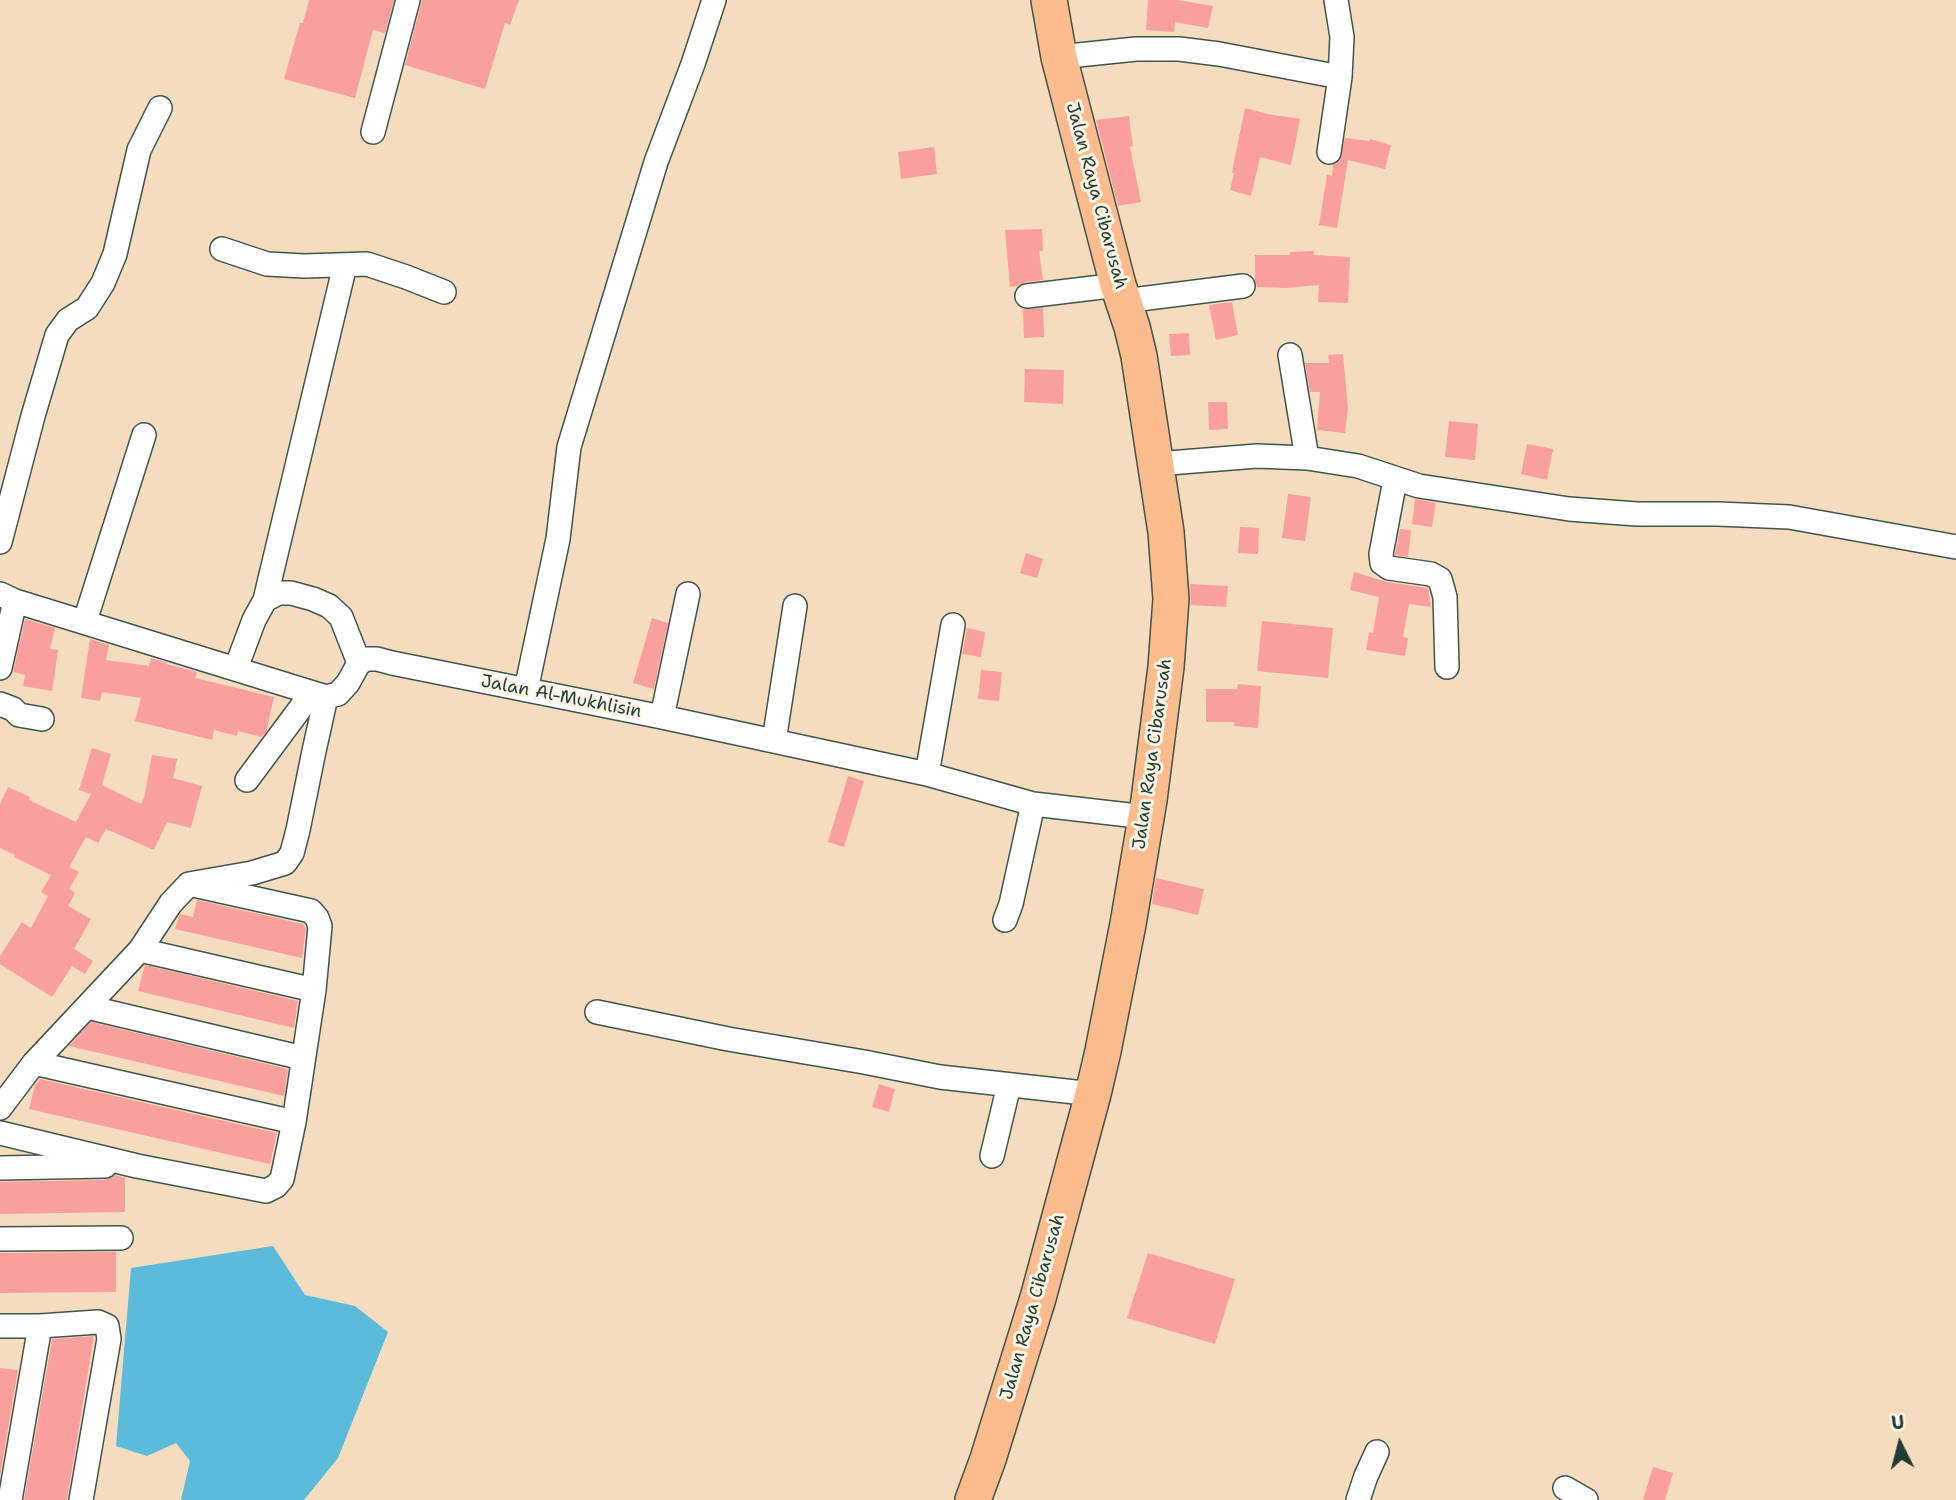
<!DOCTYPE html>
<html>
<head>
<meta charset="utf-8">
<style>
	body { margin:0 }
	#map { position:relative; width:1956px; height:1500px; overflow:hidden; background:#f5dcbf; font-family:"Shantell Sans",sans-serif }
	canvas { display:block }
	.north { position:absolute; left:1865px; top:1409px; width:70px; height:70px; -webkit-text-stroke:5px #fcf5e5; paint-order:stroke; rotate:354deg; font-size:19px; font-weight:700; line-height:28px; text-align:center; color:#1f3d34 }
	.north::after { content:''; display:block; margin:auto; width:24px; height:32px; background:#1f3d34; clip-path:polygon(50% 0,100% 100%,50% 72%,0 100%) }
</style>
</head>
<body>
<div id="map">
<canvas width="1956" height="1500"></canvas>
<div class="north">U</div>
</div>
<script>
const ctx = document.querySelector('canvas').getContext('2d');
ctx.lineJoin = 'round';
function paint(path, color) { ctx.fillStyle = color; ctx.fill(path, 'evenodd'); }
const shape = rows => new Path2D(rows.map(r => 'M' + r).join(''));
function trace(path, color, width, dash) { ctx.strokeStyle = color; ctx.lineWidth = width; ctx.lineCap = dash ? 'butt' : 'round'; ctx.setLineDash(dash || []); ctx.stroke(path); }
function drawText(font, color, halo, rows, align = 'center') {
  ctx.font = font + ' "Shantell Sans",sans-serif'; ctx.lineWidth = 6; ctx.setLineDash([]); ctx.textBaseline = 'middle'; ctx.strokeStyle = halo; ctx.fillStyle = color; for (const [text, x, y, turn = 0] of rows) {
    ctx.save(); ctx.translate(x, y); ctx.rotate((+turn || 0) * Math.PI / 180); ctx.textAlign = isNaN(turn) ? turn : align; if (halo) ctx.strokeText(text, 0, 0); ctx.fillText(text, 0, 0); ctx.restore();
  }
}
const water = shape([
	[273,1246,305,1295,355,1306,388,1332,338,1458,304,1500,181,1500,190,1461,176,1443,147,1456,116,1446,131,1268]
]);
const building = shape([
	[309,0,394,0,385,33,373,30,355,98,284,79,300,23,303,23],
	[422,0,519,0,510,25,505,23,485,89,405,65],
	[1148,0,1178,0,1213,6,1208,28,1175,22,1174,32,1146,30],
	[1245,108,1268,114,1300,119,1291,165,1260,157,1251,196,1230,190,1234,173,1232,173,1235,157],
	[1129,116,1133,146,1130,147,1141,202,1118,206,1096,120],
	[1345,138,1370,141,1370,139,1391,145,1385,169,1348,160,1337,228,1319,225,1327,175,1332,176,1333,165,1340,160],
	[934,147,937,174,901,179,898,152],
	[1042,229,1043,251,1039,251,1043,280,1025,282,1017,286,1010,287,1005,230],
	[1314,251,1314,255,1350,257,1348,303,1318,302,1319,285,1286,288,1257,287,1255,279,1255,255,1290,255,1290,252],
	[1232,302,1238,335,1216,340,1209,305],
	[1043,308,1044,337,1024,338,1023,309],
	[1189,333,1190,355,1171,356,1169,334],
	[1343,354,1348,408,1345,433,1317,430,1320,392,1310,392,1305,363,1329,363,1328,355],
	[1025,369,1064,370,1063,404,1024,402],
	[1208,402,1227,402,1228,429,1209,430],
	[1449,421,1478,424,1475,460,1445,457],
	[1527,444,1553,449,1547,480,1521,474],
	[1288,494,1311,497,1305,541,1282,538],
	[1415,499,1436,503,1432,527,1412,524],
	[1240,527,1259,528,1258,554,1238,553],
	[1400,529,1411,530,1408,557,1395,555],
	[1026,553,1043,559,1037,578,1020,573],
	[1354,572,1387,582,1428,588,1431,607,1409,604,1403,637,1408,638,1405,656,1366,650,1369,632,1373,633,1379,597,1350,590],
	[1190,584,1228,586,1226,607,1191,605],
	[652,618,668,623,654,689,633,683],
	[25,619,55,628,50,649,58,650,52,691,23,686,25,675,13,672],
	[1262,621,1333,628,1328,678,1257,671],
	[967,628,985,632,981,657,962,654],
	[90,639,109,645,106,660,149,666,151,658,167,663,166,664,197,672,195,678,274,697,266,732,262,737,238,731,237,736,214,730,212,740,135,721,141,698,102,692,100,701,81,698],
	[981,670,1002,672,999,701,978,699],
	[1238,684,1261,686,1258,728,1234,726,1234,722,1206,722,1206,689,1237,689],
	[92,748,111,754,102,785,141,804,144,798,152,755,177,759,173,778,202,786,191,828,167,822,154,850,106,829,98,843,86,837,69,867,79,872,69,889,75,893,68,906,91,919,74,949,93,961,85,974,72,966,52,997,0,964,0,956,22,922,31,928,48,896,41,892,51,875,14,857,15,855,0,848,0,804,8,787,30,797,29,800,76,822,91,794,79,790],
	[848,776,864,781,844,847,828,842],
	[1156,878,1204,889,1198,915,1152,904],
	[197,900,303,924,306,928,302,958,175,929,180,914,193,917],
	[145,965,298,1001,294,1028,138,991],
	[91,1022,288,1069,284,1096,69,1046],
	[40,1079,277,1133,270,1164,29,1109,35,1085],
	[879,1084,895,1089,889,1112,872,1107],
	[115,1175,125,1178,125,1212,0,1214,0,1182,105,1180],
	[116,1252,116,1292,0,1293,0,1253],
	[1148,1253,1235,1279,1215,1344,1127,1318],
	[94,1336,67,1500,24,1500,52,1339],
	[0,1368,18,1370,0,1476],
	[1653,1467,1673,1473,1665,1500,1643,1500]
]);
const minor = shape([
	[1336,0,1342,37,1340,77],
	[1059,57,1136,49,1179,49,1219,54,1340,77,1329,152],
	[373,132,408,0],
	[222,249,267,264,304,266,367,264,406,277,444,292],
	[1027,296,1118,285],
	[1124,301,1243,286],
	[1290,355,1307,458],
	[1156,464,1257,456,1307,458,1358,466,1419,486,1569,509,1637,514,1718,514,1789,517,1956,547],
	[1395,480,1381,554,1382,563,1389,568,1431,574,1440,579,1445,597,1447,667],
	[0,542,33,416,57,335,68,320,87,308,103,283,115,254,139,150,160,108],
	[0,594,15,601,326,697,338,694,348,683,359,663,367,659,377,659,392,663,662,717,927,774,1033,804,1146,817],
	[265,600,345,265],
	[85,621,144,435],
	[0,668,15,601],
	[236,668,254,620,265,600,278,593,291,593,313,599,329,606,341,617,359,663],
	[526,690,558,539,569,447,656,162,693,64,714,0],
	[0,704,13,709,19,715,42,719],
	[662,717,688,594],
	[774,741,795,606],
	[927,774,953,625],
	[247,780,311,694],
	[1005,920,1011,904,1033,804],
	[140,950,314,990],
	[87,1007,303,1058],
	[597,1012,728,1039,864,1062,940,1077,1093,1094],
	[34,1063,294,1122],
	[0,1108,34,1063,140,950,171,903,189,884,252,873,285,863,292,853,298,830,314,751,326,697],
	[0,1133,137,1166,266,1191,276,1186,282,1179,294,1122,314,990,320,926,317,918,311,911,189,884],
	[992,1156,1009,1085],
	[0,1168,105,1166],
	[0,1239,121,1238],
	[0,1326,40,1326,98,1322,107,1326,109,1339,81,1500],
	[1565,1488,1586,1500],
	[10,1500,40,1326],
	[1358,1500,1366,1476,1377,1452]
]);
const primary = shape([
	[973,1500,988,1459,1038,1298,1093,1094,1103,1051,1128,924,1149,800,1166,667,1171,599,1166,532,1139,356,1132,327,1118,285,1083,150,1059,57,1049,0]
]);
const streetNames = [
	["Jalan Raya Cibarusah",1096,196,75],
	["Jalan Al-Mukhlisin",561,697,11],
	["Jalan Raya Cibarusah",1153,754,-82],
	["Jalan Raya Cibarusah",1033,1307,-74]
];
paint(water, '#5cbbdb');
paint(building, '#f99f9d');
trace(minor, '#3f5549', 26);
trace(primary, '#3f5549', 38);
trace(minor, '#fff', 23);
trace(primary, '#fbbb8d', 35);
drawText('18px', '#1f3d34', '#fcf5e5', streetNames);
</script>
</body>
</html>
